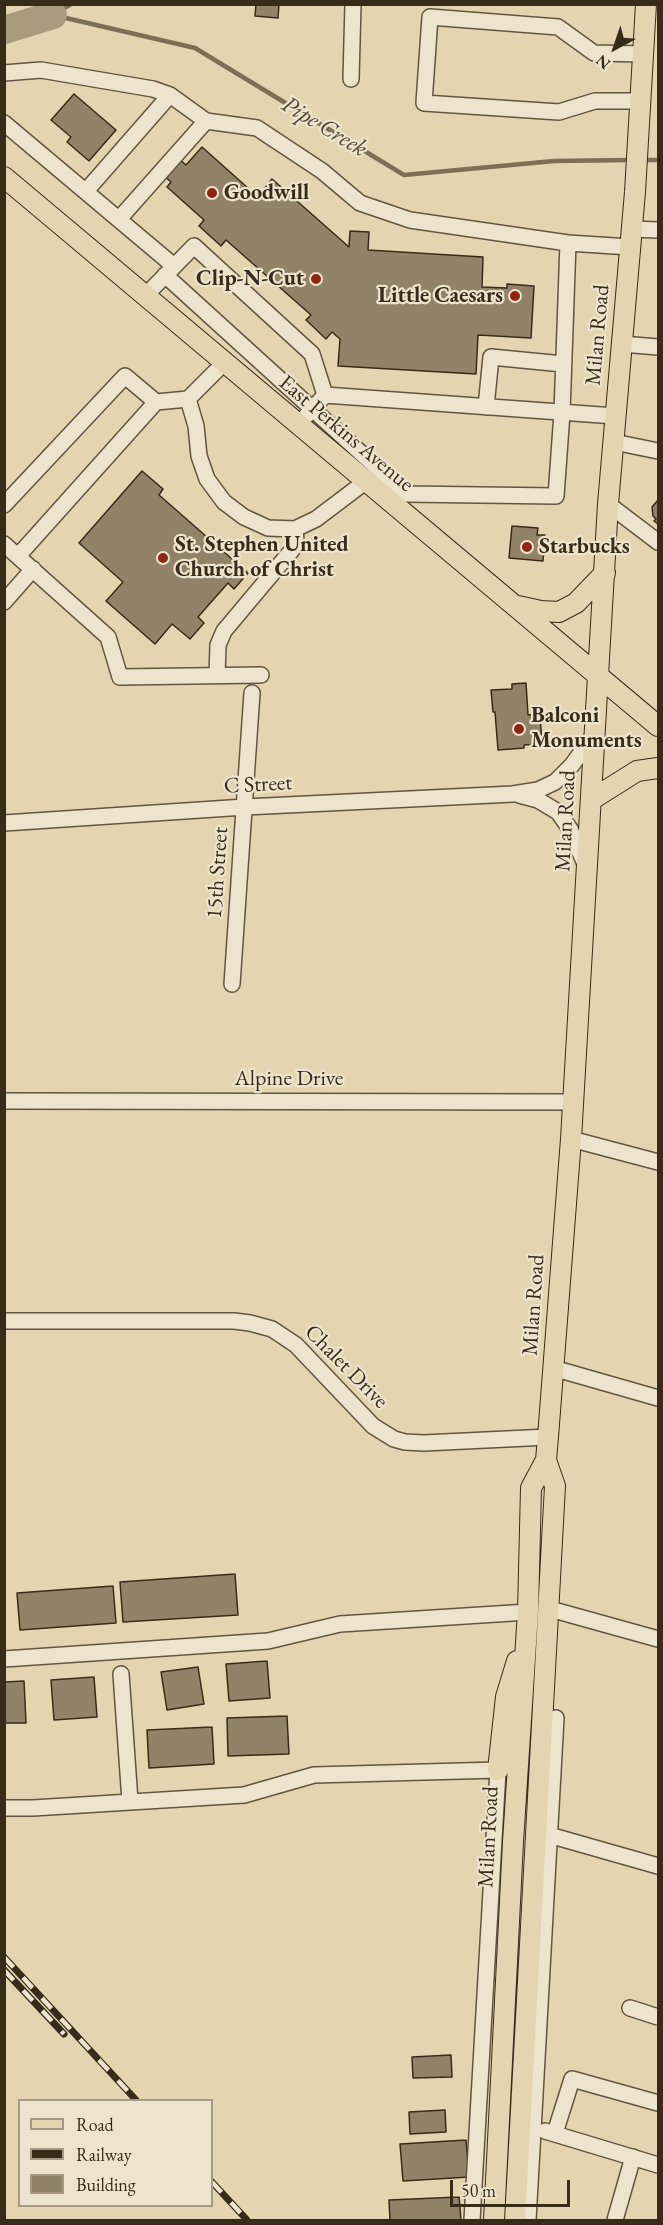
<!DOCTYPE html>
<html>
<head>
<meta charset="utf-8">
<style>
	body { margin:0 }
	#map { position:relative; width:663px; height:2225px; overflow:hidden; background:#e5d4b0; font-family:"EB Garamond",serif }
	canvas { display:block }
	.frame { position:absolute; inset:0; border:6px solid #392b1a; pointer-events:none }
	.legend { position:absolute; left:18px; top:2099px; width:195px; height:108px; box-sizing:border-box; background:#eee3cc; border:2px solid #a69985; margin:0; padding:8px 10px; list-style:none; font-size:18px; color:#392b1a }
	.legend li { display:flex; align-items:center; gap:12px; height:30px }
	.legend b { width:30px; border:2px solid #a69985 }
	.north { position:absolute; left:585px; top:18px; width:60px; height:60px; -webkit-text-stroke:4px #eee3cc; paint-order:stroke; rotate:220deg; font-size:16px; font-weight:700; line-height:24px; text-align:center; color:#392b1a }
	.north::after { content:''; display:block; margin:auto; width:21px; height:27px; background:#392b1a; clip-path:polygon(50% 0,100% 100%,50% 72%,0 100%) }
	.scale { position:absolute; left:450px; top:2180px; width:120px; height:27px; box-sizing:border-box; border:3px solid #392b1a; border-top:0; padding-left:8px; font-size:18px; line-height:21px; white-space:nowrap; color:#392b1a; -webkit-text-stroke:4px #eee3cc; paint-order:stroke }
</style>
</head>
<body>
<div id="map">
<canvas width="663" height="2225"></canvas>
<div class="frame"></div>
<ul class="legend">
<li><b style="height:8px;background:#e5d4b0"></b>Road</li>
<li><b style="height:8px;background:#392b1a"></b>Railway</li>
<li><b style="height:16px;background:#928368"></b>Building</li>
</ul>
<div class="north">N</div>
<div class="scale">50 m</div>
</div>
<script>
const ctx = document.querySelector('canvas').getContext('2d');
ctx.lineJoin = 'round';
const shape = rows => new Path2D(rows.map(r => 'M' + r).join(''));
function trace(path, color, width, dash) { ctx.strokeStyle = color; ctx.lineWidth = width; ctx.lineCap = dash ? 'butt' : 'round'; ctx.setLineDash(dash || []); ctx.stroke(path); }
function paint(path, color) { ctx.fillStyle = color; ctx.fill(path, 'evenodd'); }
function drawText(font, color, halo, rows, align = 'center') {
  ctx.font = font + ' "EB Garamond",serif'; ctx.lineWidth = 4.5; ctx.setLineDash([]); ctx.textBaseline = 'middle'; ctx.strokeStyle = halo; ctx.fillStyle = color; for (const [text, x, y, turn = 0] of rows) {
    ctx.save(); ctx.translate(x, y); ctx.rotate((+turn || 0) * Math.PI / 180); ctx.textAlign = isNaN(turn) ? turn : align; if (halo) ctx.strokeText(text, 0, 0); ctx.fillText(text, 0, 0); ctx.restore();
  }
}
const stream = shape([
	[53,15,195,48,404,175,554,161,631,160],
	[53,15,71,4],
	[643,160,658,160]
]);
const river = shape([
	[4,30,53,15]
]);
const building = shape([
	[256,4,279,4,278,18,255,16,256,4],
	[74,94,116,130,89,161,67,142,71,137,51,120,74,94],
	[202,147,258,197,272,179,349,247,350,231,369,232,368,250,483,257,482,287,507,288,507,284,534,286,531,338,478,335,476,374,338,366,340,339,332,332,326,339,306,320,311,315,226,240,221,246,199,226,204,220,167,187,171,182,162,174,177,157,186,165,202,147],
	[142,471,163,489,159,495,248,573,234,589,228,583,198,617,204,623,190,639,172,624,155,644,106,601,123,582,79,543,142,471],
	[658,500,658,524,654,521,656,519,653,516,652,507,658,500],
	[512,526,538,528,537,535,545,535,543,561,509,558,512,526],
	[526,683,528,715,540,714,542,744,524,745,524,748,498,750,495,712,493,712,491,690,512,689,512,684,526,683],
	[235,1574,238,1615,123,1622,120,1582,235,1574],
	[113,1586,116,1623,20,1630,17,1593,113,1586],
	[267,1661,270,1698,229,1701,226,1664,267,1661],
	[198,1667,204,1704,167,1710,161,1672,198,1667],
	[94,1677,97,1717,54,1720,51,1680,94,1677],
	[24,1681,26,1723,4,1723,4,1682,24,1681],
	[287,1716,289,1754,228,1756,227,1718,287,1716],
	[212,1727,214,1764,149,1768,147,1730,212,1727],
	[451,2055,452,2077,413,2078,412,2057,451,2055],
	[445,2110,446,2132,410,2134,409,2112,445,2110],
	[466,2140,469,2177,403,2181,400,2144,466,2140],
	[459,2197,461,2220,390,2220,389,2200,459,2197]
]);
const minor = shape([
	[4,73,41,70,153,89,170,95,206,121],
	[351,79,353,4],
	[641,101,595,101,559,112,424,103,430,17,558,27,594,53,644,54],
	[4,123,174,266],
	[86,191,170,95],
	[120,218,206,121,257,128,322,171,360,203,410,220,568,243],
	[632,229,658,230],
	[165,275,406,494,556,496,562,413,568,243,630,247],
	[146,295,194,246,312,354,325,395],
	[622,344,658,347],
	[188,399,225,362],
	[486,407,491,357,563,364],
	[306,416,325,395,615,416],
	[614,442,658,451],
	[608,504,658,542],
	[4,505,125,376,156,402,188,399,196,426,199,456,207,479,224,502,244,517,268,528,295,529,316,519,365,482],
	[4,544,108,637,120,677,261,675],
	[18,556,156,402],
	[4,602,33,569],
	[217,675,218,645,224,631,292,550,296,541,295,529],
	[519,795,538,800,558,812,570,829,585,864],
	[4,823,245,807,513,794,538,790,555,782,572,765,594,735],
	[232,984,252,693],
	[4,1101,572,1102],
	[571,1139,658,1162],
	[4,1321,234,1321,250,1323,272,1329,296,1345,373,1426,394,1439,405,1442,424,1443,548,1437],
	[553,1368,658,1398],
	[550,1609,658,1639],
	[4,1659,268,1641,340,1624,528,1612],
	[121,1674,130,1801],
	[4,1808,33,1808,244,1795,314,1775,498,1770,472,2220],
	[549,1835,658,1866],
	[630,2008,658,2017],
	[545,2131,658,2165],
	[555,2133,572,2079,658,2103],
	[528,2220,556,1718],
	[615,2220,633,2157]
]);
const major = shape([
	[4,177,658,726],
	[518,606,541,611,559,612,576,603,605,573],
	[591,800,637,771,658,768],
	[498,1770,506,1697,517,1661],
	[494,2220,513,1842,528,1612,531,1488,546,1460,548,1437,571,1139,608,504,635,192,646,4],
	[515,2220,555,1486,546,1460]
]);
const rail = shape([
	[4,1957,136,2100],
	[4,1970,64,2034],
	[212,2182,247,2220]
]);
const markers = [
	[212,193,6,"#8f2418"],
	[316,279,6,"#8f2418"],
	[515,296,6,"#8f2418"],
	[527,547,6,"#8f2418"],
	[163,558,6,"#8f2418"],
	[519,729,6,"#8f2418"]
];
const poiNames = [
	["Goodwill",224,193],
	["Clip-N-Cut",304,279,"right"],
	["Little Caesars",503,296,"right"],
	["St. Stephen United",175,545],
	["Church of Christ",175,570],
	["Starbucks",539,547],
	["Balconi",531,716],
	["Monuments",531,741]
];
const streetNames = [
	["Milan Road",598,335,-85],
	["East Perkins Avenue",346,434,40],
	["C Street",258,785,-3],
	["Milan Road",566,821,-87],
	["15th Street",218,873,-86],
	["Alpine Drive",289,1079],
	["Milan Road",534,1305,-86],
	["Chalet Drive",346,1367,45],
	["Milan Road",489,1837,-87]
];
const waterNames = [
	["Pipe Creek",324,127,31]
];
trace(stream, '#7d6e55', 4.5);
trace(river, '#ab9b7d', 28);
paint(building, '#928368');
trace(building, '#392b1a', 1.5);
trace(minor, '#645540', 18);
trace(major, '#392b1a', 22);
trace(minor, '#eee3cc', 15);
trace(major, '#e5d4b0', 20);
trace(rail, '#392b1a', 7);
trace(rail, '#eee3cc', 4.5, [14]);
for (const [x, y, r, color] of markers) { const dot = new Path2D(); dot.arc(x, y, r, 0, 2 * Math.PI); ctx.fillStyle = color; ctx.fill(dot); trace(dot, '#eee3cc', 2); }
drawText('bold 22px', '#392b1a', '#eee3cc', poiNames, 'left');
drawText('22px', '#392b1a', '#eee3cc', streetNames);
drawText('italic 24px', '#564733', '#eee3cc', waterNames);
</script>
</body>
</html>
